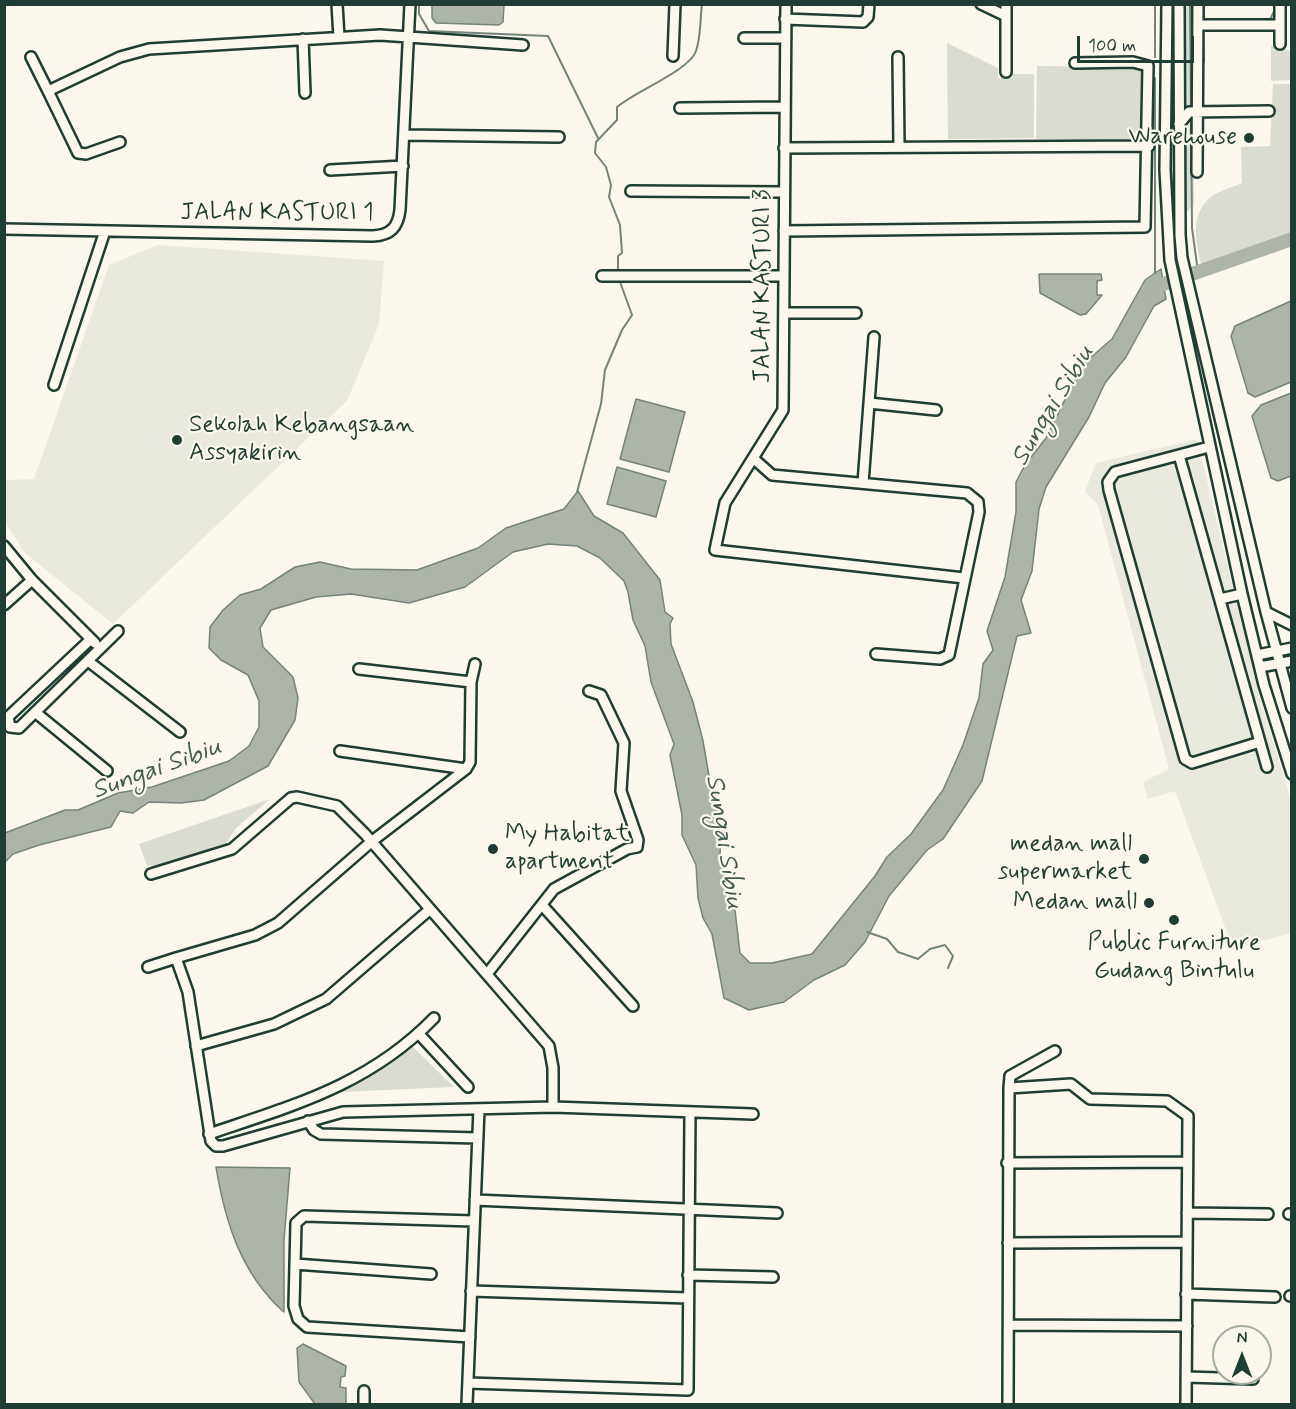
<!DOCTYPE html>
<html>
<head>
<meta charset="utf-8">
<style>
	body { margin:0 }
	#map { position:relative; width:1296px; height:1409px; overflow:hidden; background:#fbf7ec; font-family:Mynerve,sans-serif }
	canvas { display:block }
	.frame { position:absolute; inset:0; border:6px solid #1f3d34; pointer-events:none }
	.north { position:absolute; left:1212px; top:1325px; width:60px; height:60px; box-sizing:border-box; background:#fbf7ec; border:2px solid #a3ada2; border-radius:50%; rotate:0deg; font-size:16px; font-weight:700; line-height:24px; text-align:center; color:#1f3d34 }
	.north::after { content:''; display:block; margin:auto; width:21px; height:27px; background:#1f3d34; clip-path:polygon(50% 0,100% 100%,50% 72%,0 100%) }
	.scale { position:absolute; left:1077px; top:36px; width:117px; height:27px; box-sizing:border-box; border:3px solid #1f3d34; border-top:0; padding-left:8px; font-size:18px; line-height:21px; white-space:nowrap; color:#1f3d34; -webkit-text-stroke:4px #fbf7ec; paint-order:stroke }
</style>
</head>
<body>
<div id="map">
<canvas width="1296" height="1409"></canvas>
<div class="frame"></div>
<div class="north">N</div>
<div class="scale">100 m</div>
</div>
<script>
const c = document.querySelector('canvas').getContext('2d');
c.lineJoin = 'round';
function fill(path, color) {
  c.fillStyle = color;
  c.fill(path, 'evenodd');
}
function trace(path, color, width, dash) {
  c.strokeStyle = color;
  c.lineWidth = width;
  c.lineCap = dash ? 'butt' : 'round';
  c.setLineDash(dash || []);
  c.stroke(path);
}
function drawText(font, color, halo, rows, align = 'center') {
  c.font = font + ' Mynerve,sans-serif';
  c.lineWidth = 4.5;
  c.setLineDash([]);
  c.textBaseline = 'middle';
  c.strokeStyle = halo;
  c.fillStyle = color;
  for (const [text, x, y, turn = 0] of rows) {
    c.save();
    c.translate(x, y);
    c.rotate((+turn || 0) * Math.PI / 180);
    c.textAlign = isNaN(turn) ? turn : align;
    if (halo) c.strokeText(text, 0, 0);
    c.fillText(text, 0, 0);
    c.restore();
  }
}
const built = new Path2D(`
	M 158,245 L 384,261 L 379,324 L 347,401 L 113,624 L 25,553 L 5,522 L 5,480 L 34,479 L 109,265 Z
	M 1197,439 L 1260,699 L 1291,800 L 1291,933 L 1233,949 L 1175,791 L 1148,799 L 1143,782 L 1169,769 L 1098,505 L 1085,491 L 1096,463 Z`);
const green = new Path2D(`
	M 1184,5 L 1192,5 L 1194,204 L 1186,213 Z
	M 947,43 L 998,68 L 998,78 L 1012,78 L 1012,74 L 1034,74 L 1034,138 L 948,139 Z
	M 1271,46 L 1283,47 L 1291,52 L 1291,80 L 1271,81 Z
	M 1037,66 L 1146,67 L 1145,139 L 1036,139 Z
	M 1273,84 L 1291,84 L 1291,233 L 1202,268 C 1196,245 1189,214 1211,197 C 1219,191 1233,187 1242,183 L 1241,147 L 1270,146 Z
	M 270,799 L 236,828 L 226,844 L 159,865 L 147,866 L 139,844 Z
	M 412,1046 L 454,1087 L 341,1092 Z`);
const water = new Path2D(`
	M 432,5 L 504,5 L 503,22 L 499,25 L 436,23 L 432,18 Z
	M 1161,269 L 1166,299 L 1154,306 L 1126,357 L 1105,383 L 1089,417 L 1046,487 L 1039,509 L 1032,571 L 1021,600 L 1031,633 L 1017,636 L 982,781 L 943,839 L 927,850 L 889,896 L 865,942 L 845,965 L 814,980 L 784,1002 L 749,1010 L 724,998 L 712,934 L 703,918 L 698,898 L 696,865 L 682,835 L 682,815 L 670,755 L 674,744 L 651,682 L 645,646 L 633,620 L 628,592 L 624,581 L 600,558 L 577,546 L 548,544 L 513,552 L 465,587 L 409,603 L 351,594 L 316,597 L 271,610 L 260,628 L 263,647 L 293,677 L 298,698 L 295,720 L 268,766 L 204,800 L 181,803 L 149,802 L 133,813 L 120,811 L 111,827 L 39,845 L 13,854 L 5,862 L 5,833 L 65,810 L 78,810 L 118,793 L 152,787 L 229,761 L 249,746 L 259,727 L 259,701 L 248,675 L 221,660 L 209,648 L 210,627 L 223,610 L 240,595 L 261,589 L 295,567 L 320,562 L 351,569 L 417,570 L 478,548 L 506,528 L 564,509 L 578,491 L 594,516 L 623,533 L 660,580 L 665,612 L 673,618 L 670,624 L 671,644 L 693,702 L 703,741 L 712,793 L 721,822 L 720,857 L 732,885 L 740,953 L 750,963 L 772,963 L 812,954 L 875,876 L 887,857 L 911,834 L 943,790 L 963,745 L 979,698 L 983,664 L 993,650 L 987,631 L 1005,577 L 1016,512 L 1016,482 L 1025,465 L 1046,438 L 1082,365 L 1112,339 L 1145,280 Z
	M 1039,274 L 1101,274 L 1102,280 L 1097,281 L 1097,295 L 1102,295 L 1086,314 L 1080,315 L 1040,293 Z
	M 1291,301 L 1291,382 L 1255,397 L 1248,393 L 1231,336 L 1235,326 Z
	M 1291,393 L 1291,476 L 1278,481 L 1271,478 L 1252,416 L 1261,405 Z
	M 636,399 L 685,412 L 669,472 L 620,459 Z
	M 617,467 L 666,481 L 656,517 L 607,504 Z
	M 216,1167 L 290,1168 L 284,1240 L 284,1312 C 241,1274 225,1222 216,1167 Z
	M 303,1344 L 346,1366 L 345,1376 L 341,1377 L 340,1387 L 346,1388 L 346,1404 L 315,1404 L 299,1382 L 297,1348 Z`);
const stream = new Path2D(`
	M 419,4 L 419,14 L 429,31 L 548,36 L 598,138
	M 1190,4 L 1191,106
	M 1203,4 L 1203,20 L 1238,20
	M 1241,20 L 1270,20 L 1274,11
	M 1203,33 L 1204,62
	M 1155,57 L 1155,4
	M 1203,72 L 1203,105
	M 1155,78 L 1155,273
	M 1191,117 L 1192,228 L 1198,272
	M 1203,118 L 1203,156
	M 618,270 L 618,256 L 622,253 L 620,225 L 609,197 L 611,185 L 606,167 L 595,153 L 596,142 L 617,120 L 617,107 C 635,91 689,71 696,51 C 701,38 700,19 702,4
	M 577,492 L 601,404 L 605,370 L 622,330 L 632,315 L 619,279
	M 867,932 L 887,939 L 898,952 L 918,959 L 930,949 L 945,945 L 953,956 L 948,968`);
const river = new Path2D(`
	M 1150,295 L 1155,287 L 1292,239`);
const minor = new Path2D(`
	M 337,4 L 339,37
	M 786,4 L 783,410 L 725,503 L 715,550 L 964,578
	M 981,4 L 1006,16
	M 1006,4 L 1006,72
	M 1167,4 L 1165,170 L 1170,260 L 1242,594 L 1264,685 L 1292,774
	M 1179,4 L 1180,235 L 1182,258 L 1266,612 L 1292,708
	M 785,19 L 863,22 L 868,17 L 869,4
	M 1198,25 L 1279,25
	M 744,38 L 786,38
	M 303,39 L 305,93
	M 1280,44 L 1280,4
	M 673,56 L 675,4
	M 31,57 L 48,91
	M 898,57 L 899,147
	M 680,108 L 784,107
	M 1179,124 L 1189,112 L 1269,111
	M 404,135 L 559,137
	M 120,142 L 86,154 L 78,153 L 48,91 L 120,57 L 149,49 L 380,35 L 523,45
	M 784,148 L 1149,146
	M 330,170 L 403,166
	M 1197,172 L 1198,4
	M 631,191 L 784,192
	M 4,229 L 373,236 C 391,235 398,227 400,210 L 410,4
	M 784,231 L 1145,227 L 1148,66 L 1133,62 L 1075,63
	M 602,276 L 784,276
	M 785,313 L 856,313
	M 54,385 L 105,231
	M 869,403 L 936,410
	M 1209,447 L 1115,472 L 1108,482 L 1109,490 L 1185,759 L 1192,763 L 1260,742
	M 1179,455 L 1267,767
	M 753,458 L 772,475 L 967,493 L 978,502 L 979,512 L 949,655 L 940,659 L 876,654
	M 863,483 L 874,337
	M 4,546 L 32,580 L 95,643
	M 1220,599 L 1242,594
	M 4,605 L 32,580
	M 1266,612 L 1292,625
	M 91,639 L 8,717 L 10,727 L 19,728 L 118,631
	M 1257,655 L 1292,648
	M 88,661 L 180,732
	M 475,664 L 471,682 L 470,762 L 466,769 L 371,842 L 278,923 L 255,935 L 176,958 L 188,992 L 211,1141 L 216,1146 L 223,1146 L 343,1112 L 553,1107 L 753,1114
	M 1260,667 L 1292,661
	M 359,669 L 471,682
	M 35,712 L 107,771
	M 340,751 L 466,769
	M 151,874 L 232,849 L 291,798 L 297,797 L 337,806 L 365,834 L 549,1046 L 553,1068 L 553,1107
	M 542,905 L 633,1006
	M 148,967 L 176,958
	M 487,974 L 554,889 L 627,849 L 637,847 L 638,840 L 621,791 L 624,743 L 601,695 L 589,691
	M 419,1034 L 468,1087
	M 196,1046 L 274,1024 L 326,999 L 428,911
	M 1009,1088 L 1071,1084 L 1090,1099 L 1167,1101 L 1188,1116 L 1186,1404
	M 308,1121 L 314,1130 L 321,1134 L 478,1138
	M 209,1134 C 294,1105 369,1085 434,1018
	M 1007,1163 L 1187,1162
	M 475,1200 L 777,1213
	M 1187,1213 L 1268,1214
	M 1289,1214 L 1292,1214
	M 1008,1243 L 1187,1242
	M 295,1264 L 431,1274
	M 688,1275 L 773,1277
	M 471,1291 L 688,1298
	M 1186,1294 L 1275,1297
	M 1290,1296 L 1292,1296
	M 1009,1325 L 1187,1326
	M 470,1337 L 307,1327 L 298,1319 L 294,1306 L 296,1223 L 304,1216 L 474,1221
	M 1186,1377 L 1253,1379
	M 468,1383 L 688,1390 L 690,1112
	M 364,1404 L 364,1391
	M 467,1404 L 479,1109
	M 1008,1404 L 1009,1088 L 1010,1076 L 1055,1051`);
const markers = [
	[1249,138,6,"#1f3d34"],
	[177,440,6,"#1f3d34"],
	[493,849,6,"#1f3d34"],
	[1144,859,6,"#1f3d34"],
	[1149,903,6,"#1f3d34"],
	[1174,920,6,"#1f3d34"]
];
const poiNames = [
	["Warehouse",1237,138],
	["Sekolah Kebangsaan",189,426,"left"],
	["Assyakirin",189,454,"left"],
	["My Habitat",505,835,"left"],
	["apartment",505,863,"left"],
	["medan mall",1132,845],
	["supermarket",1132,873],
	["Medan mall",1137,903],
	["Public Furniture",1174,944,"center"],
	["Gudang Bintulu",1174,972,"center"]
];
const streetNames = [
	["JALAN KASTURI 1",277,214],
	["JALAN KASTURI 3",764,286,-90]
];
const waterNames = [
	["Sungai Sibiu",1054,406,-59],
	["Sungai Sibiu",157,770,-20],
	["Sungai Sibiu",723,842,81]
];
fill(built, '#eae9de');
fill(green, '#dbdcd1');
fill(water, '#adb4aa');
trace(water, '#74847b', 1.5);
trace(stream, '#74847b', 2);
trace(river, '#adb4aa', 14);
trace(minor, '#1f3d34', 14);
trace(minor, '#fbf7ec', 9);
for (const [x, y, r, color] of markers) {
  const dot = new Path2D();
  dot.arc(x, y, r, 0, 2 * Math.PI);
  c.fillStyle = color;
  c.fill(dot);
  trace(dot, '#fbf7ec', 2);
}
drawText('24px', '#1f3d34', '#fbf7ec', poiNames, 'right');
drawText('24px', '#1f3d34', '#fbf7ec', streetNames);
drawText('italic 26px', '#425b52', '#fbf7ec', waterNames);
</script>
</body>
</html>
